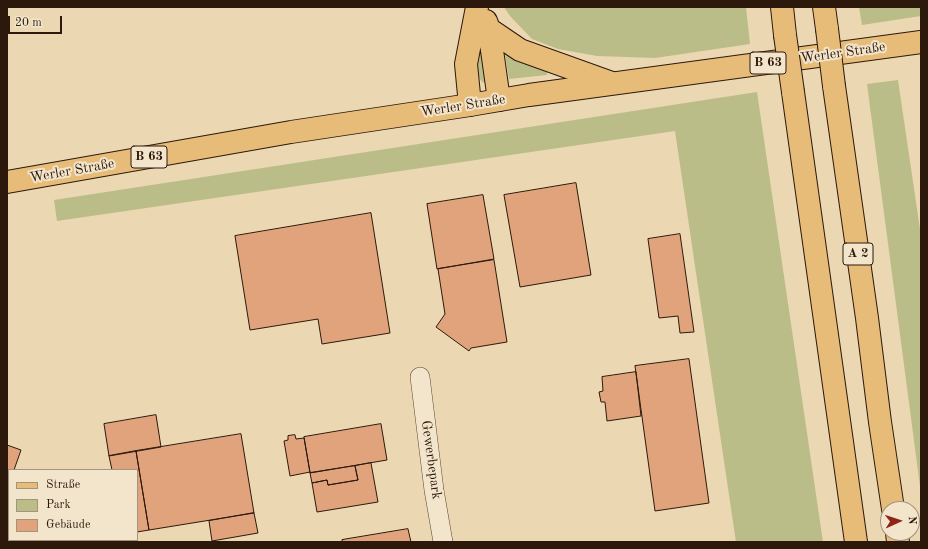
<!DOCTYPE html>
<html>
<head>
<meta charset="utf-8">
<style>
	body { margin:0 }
	#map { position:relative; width:928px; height:549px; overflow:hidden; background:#ebd7b1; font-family:"Old Standard TT",serif }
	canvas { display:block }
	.frame { position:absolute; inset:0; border:8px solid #2d190c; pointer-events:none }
	.legend { position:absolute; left:8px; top:469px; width:130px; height:72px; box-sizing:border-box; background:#f2e5cc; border:1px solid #a3937f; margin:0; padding:5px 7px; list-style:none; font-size:12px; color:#2d190c }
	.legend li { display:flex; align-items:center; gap:8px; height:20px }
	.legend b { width:20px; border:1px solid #a3937f }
	.north { position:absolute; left:880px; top:501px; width:40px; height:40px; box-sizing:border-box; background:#f2e5cc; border:1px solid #a3937f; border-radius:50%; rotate:87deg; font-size:11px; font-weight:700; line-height:16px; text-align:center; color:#2d190c }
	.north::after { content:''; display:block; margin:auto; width:14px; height:18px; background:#8f2418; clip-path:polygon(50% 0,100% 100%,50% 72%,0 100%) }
	.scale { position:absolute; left:8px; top:16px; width:54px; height:18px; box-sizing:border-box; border:2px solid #2d190c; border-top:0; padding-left:5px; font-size:12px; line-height:14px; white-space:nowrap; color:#2d190c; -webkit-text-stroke:3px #f2e5cc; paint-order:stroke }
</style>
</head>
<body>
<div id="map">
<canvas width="928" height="549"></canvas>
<div class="frame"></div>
<ul class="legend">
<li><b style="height:5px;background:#e6bc78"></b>Straße</li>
<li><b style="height:11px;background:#bbbd89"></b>Park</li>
<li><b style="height:11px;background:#e1a37c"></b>Gebäude</li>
</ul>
<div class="north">N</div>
<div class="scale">20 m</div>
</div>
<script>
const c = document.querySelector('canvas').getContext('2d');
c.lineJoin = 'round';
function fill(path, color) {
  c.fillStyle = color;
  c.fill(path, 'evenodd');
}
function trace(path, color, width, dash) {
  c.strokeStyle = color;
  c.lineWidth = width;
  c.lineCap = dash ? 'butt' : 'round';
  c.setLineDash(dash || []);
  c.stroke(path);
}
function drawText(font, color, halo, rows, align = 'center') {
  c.font = font + ' "Old Standard TT",serif';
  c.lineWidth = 4;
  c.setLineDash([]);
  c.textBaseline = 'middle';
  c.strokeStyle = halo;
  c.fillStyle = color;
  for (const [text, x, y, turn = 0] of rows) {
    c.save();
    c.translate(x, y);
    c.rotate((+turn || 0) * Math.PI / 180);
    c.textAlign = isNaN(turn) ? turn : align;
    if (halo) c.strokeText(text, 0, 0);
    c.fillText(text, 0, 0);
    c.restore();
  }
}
const green = new Path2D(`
	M 504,7 L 746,7 L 750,44 L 655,58 L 597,56 L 558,49 L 532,39 L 510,16 Z
	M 859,7 L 921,7 L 921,16 L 862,25 Z
	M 480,30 L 486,79 L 484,83 C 472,77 479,42 480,30 Z
	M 506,54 L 510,54 L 527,64 L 547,72 L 547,75 L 509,79 L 505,55 Z
	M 898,80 L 921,236 L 921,494 L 867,84 Z
	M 757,92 L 823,542 L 736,542 L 675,131 L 57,221 L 54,200 Z`);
const building = new Path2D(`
	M 576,183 L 591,275 L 520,287 L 504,195 Z
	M 483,195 L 494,259 L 437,269 L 427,204 Z
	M 371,213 L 390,333 L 322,344 L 318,319 L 250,330 L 235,236 Z
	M 680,234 L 694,332 L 680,333 L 678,316 L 659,318 L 648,239 Z
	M 494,260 L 507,342 L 471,348 L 469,351 L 436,327 L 445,314 L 438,269 Z
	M 689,359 L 709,503 L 655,511 L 635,366 Z
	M 636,372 L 641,416 L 607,421 L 605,402 L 601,402 L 599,392 L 603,391 L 602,377 Z
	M 156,415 L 161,447 L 109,456 L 104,424 Z
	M 381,424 L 387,460 L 310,473 L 304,437 Z
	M 241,434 L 254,513 L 149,530 L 136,451 Z
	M 295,435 L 296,439 L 304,438 L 310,472 L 290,476 L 284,441 L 288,440 L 288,436 Z
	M 7,445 L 21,450 L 14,470 L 9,470 L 9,478 L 7,477 Z
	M 136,451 L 149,530 L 137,532 L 137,470 L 112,470 L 109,456 Z
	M 371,463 L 378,502 L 317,512 L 312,483 L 327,480 L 328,485 L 358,480 L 355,466 Z
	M 355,466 L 358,480 L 328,485 L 327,480 L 312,483 L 310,473 Z
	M 254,513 L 258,533 L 212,541 L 209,521 Z
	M 408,529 L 411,542 L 342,542 L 342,540 Z`);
const minor = new Path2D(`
	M 420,377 L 434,490 L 443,542`);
const major = new Path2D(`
	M 7,182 L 291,132 L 470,105 L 529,95 L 921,42`);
const highway = new Path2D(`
	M 782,7 L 785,35
	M 824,7 L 827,29
	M 486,21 L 489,29 L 499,100
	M 489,29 L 520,50 L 612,83
	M 834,86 L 867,318 L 880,422 L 893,509
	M 793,92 L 856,542
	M 470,105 L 466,64 L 477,7
	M 897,533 L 898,542`);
const highwayBridge = new Path2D(`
	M 827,29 L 834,86
	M 785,35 L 793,92`);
const shields = [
	[768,63,36],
	[149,157,36],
	[858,254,30]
];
const shieldNames = [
	["B 63",768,63],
	["B 63",149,157],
	["A 2",858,254]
];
const streetNames = [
	["Werler Straße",843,53,-8],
	["Werler Straße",463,106,-9],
	["Werler Straße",72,171,-10],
	["Gewerbepark",431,460,82]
];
fill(green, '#bbbd89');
fill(building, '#e1a37c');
trace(building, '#2d190c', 1);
trace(minor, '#5c4835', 20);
trace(major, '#2d190c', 24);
trace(highway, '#2d190c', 24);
trace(minor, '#f2e5cc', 19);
trace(major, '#e6bc78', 22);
trace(highway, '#e6bc78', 22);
trace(highwayBridge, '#2d190c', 24, []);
trace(highwayBridge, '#e6bc78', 22);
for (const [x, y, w] of shields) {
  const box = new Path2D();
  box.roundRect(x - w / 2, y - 11, w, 22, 3);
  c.fillStyle = '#f2e5cc';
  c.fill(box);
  trace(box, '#2d190c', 1);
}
drawText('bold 13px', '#2d190c', null, shieldNames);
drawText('14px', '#2d190c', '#f2e5cc', streetNames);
</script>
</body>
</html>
